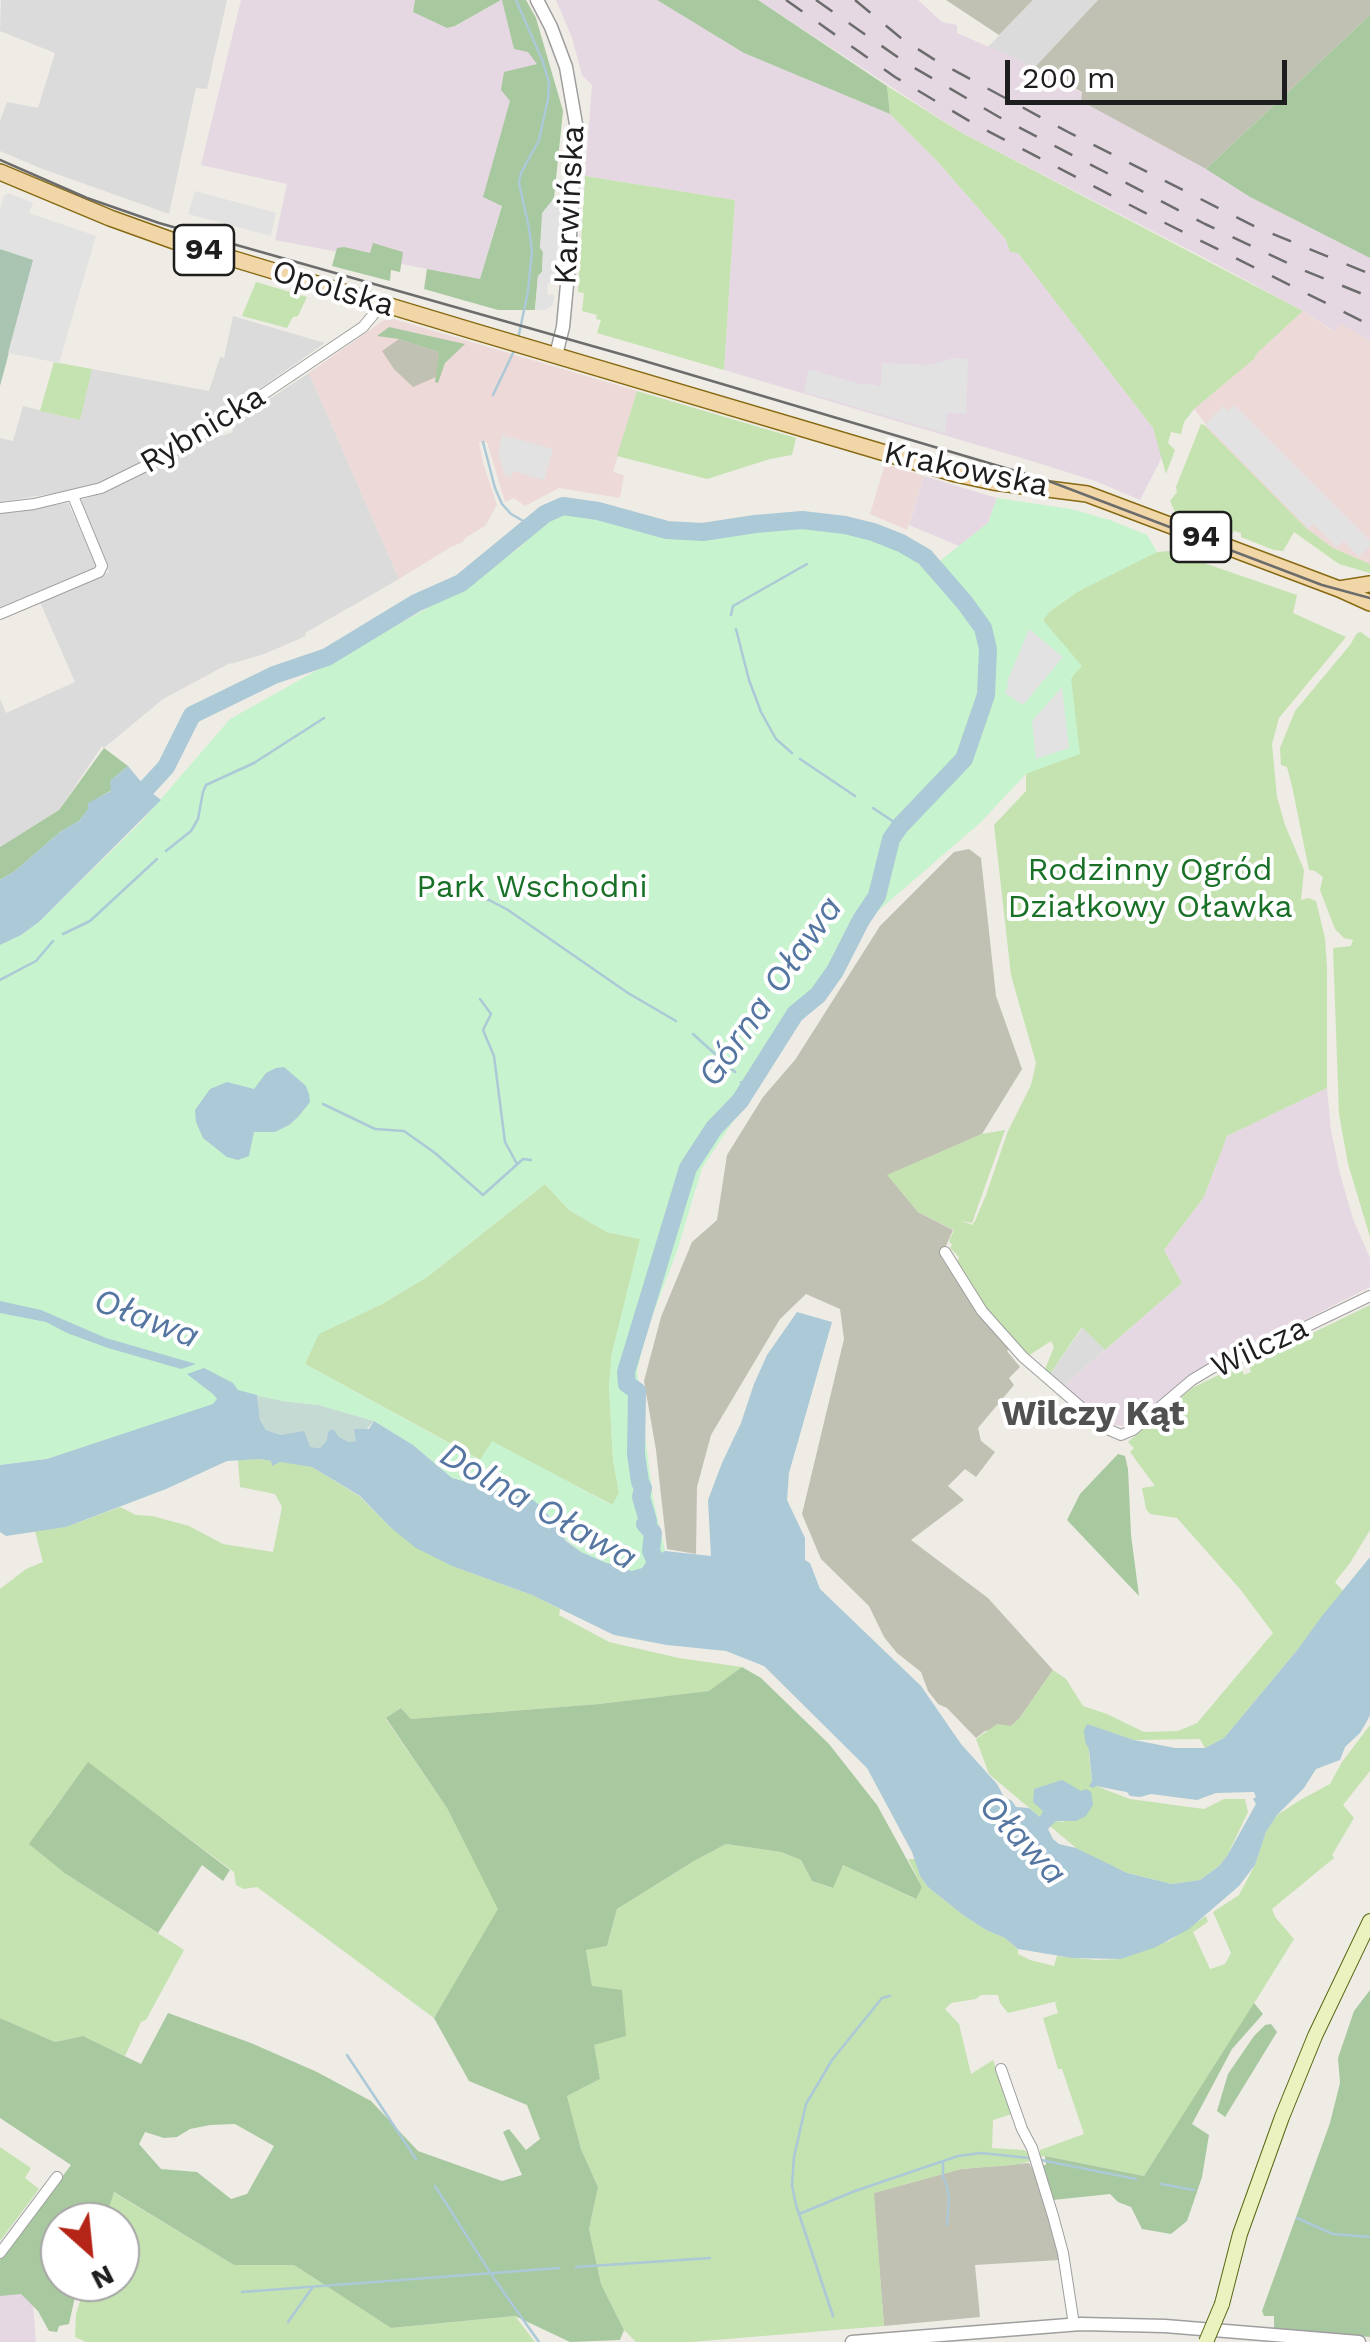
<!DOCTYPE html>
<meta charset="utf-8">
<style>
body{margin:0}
#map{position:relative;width:1370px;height:2342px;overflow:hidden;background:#eeece5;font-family:"Work Sans",sans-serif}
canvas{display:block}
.north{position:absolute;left:40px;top:2202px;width:100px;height:100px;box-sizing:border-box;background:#fff;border:2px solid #a5a5a5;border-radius:50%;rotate:153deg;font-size:28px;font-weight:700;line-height:40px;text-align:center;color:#1e1e1e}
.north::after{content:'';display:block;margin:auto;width:35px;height:45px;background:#b42518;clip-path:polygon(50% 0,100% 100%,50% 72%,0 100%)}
.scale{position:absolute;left:1005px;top:60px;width:282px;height:45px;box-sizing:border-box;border:5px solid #1e1e1e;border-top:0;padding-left:12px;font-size:30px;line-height:35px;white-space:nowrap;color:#1e1e1e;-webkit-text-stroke:8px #fff;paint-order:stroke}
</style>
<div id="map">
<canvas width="1370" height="2342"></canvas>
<div class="north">N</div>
<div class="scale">200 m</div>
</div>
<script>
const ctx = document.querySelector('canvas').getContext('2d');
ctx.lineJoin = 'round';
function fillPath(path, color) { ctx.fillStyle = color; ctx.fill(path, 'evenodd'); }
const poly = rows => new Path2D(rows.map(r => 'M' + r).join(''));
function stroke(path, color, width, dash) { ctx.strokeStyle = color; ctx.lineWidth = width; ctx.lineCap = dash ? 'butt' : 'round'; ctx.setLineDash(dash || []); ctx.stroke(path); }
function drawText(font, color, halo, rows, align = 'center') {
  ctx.font = font + ' "Work Sans",sans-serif'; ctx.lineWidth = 8; ctx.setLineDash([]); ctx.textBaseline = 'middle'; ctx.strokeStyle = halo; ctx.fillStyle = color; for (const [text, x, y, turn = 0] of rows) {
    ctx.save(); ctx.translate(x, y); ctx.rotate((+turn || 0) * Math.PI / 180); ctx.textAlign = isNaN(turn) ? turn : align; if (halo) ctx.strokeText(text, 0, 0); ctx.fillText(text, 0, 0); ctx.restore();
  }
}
const residential = poly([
 [1,0,227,0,207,89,196,88,169,214,40,168,0,151,0,121,7,102,38,108,55,53,0,31],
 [1033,0,1098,0,1035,67,988,47],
 [233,316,325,343,229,410,121,474,100,483,69,491,0,502,0,438,13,441,23,406,79,420,92,369,209,391,220,357,224,358],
 [309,373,399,579,305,633,306,636,264,654,231,664,230,663,163,699,104,748,102,746,59,810,0,847,0,699,6,713,75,682,40,602,109,572,81,506,81,500,125,483,178,456,220,430,222,436,233,432,232,426,236,421],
 [68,503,97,566,95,569,0,610,0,513],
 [1083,1327,1105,1350,1064,1386,1050,1374]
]);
const commercial = poly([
 [1303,311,1333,331,1341,323,1370,341,1370,564,1333,548,1306,528,1206,428,1205,423,1194,409,1254,359,1257,353],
 [390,318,637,391,613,472,624,475,620,498,559,488,525,506,514,498,505,502,487,442,479,442,483,463,497,505,485,526,465,538,463,542,451,547,399,579,309,373,384,320],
 [885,464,924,476,907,530,870,514]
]);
const industrial = poly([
 [241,0,415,0,413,12,456,26,501,0,513,0,541,63,530,111,480,279,275,240,287,184,201,165],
 [556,0,657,0,744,53,890,114,938,162,1006,240,1010,252,1018,253,1153,428,1162,457,1140,500,1098,482,1035,462,724,370,735,200,585,176,592,85,582,75,572,38],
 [758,0,918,0,942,22,957,25,957,33,1035,67,1082,93,1081,101,1206,169,1250,197,1370,258,1370,341,1341,324,1334,331,1303,311,1201,256,962,133],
 [924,476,997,498,988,523,959,546,909,525],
 [1327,1088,1331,1130,1340,1174,1353,1219,1370,1258,1370,1287,1267,1339,1197,1370,1132,1422,1123,1426,1114,1425,1103,1419,1064,1386,1182,1283,1164,1250,1204,1197,1227,1136],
 [0,2281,32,2291,36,2342,0,2342]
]);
const construction = poly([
 [946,0,1033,0,999,35],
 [1098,0,1370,0,1370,15,1206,169,1081,101,1082,92,1035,67],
 [399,339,439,352,436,377,413,387,394,369,382,351],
 [969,849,981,858,996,996,1022,1069,982,1134,888,1175,918,1212,953,1230,941,1257,976,1309,1010,1347,1007,1351,1020,1367,1009,1378,1014,1385,978,1428,981,1441,995,1452,976,1477,965,1469,948,1486,964,1500,911,1540,988,1598,1053,1670,1019,1719,1011,1726,985,1731,976,1738,947,1708,938,1704,928,1691,921,1672,897,1653,884,1637,869,1606,821,1559,802,1514,844,1339,840,1309,806,1294,780,1319,711,1435,697,1487,696,1554,667,1549,656,1450,644,1381,661,1317,692,1242,717,1220,727,1155,763,1097,795,1060,880,926,954,852],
 [1029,2163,1038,2178,1052,2224,1059,2260,975,2265,980,2317,884,2326,873,2193,961,2169]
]);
const grass = poly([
 [887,86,962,133,1303,311,1257,353,1254,359,1194,409,1184,422,1181,434,1171,432,1168,443,1175,450,1166,474,1153,428,1018,253,1010,252,1006,240,938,162,890,114],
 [585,176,735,200,724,370,597,333,601,320,596,319,597,315,582,311,584,293,578,292],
 [256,282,307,297,298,316,293,317,287,328,242,316],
 [54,362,92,369,80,420,40,411],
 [637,391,796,438,792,455,770,459,707,479,617,456],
 [1201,424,1204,425,1306,528,1333,548,1370,564,1370,573,1339,564,1294,532,1283,551,1274,550,1241,537,1241,533,1234,531,1232,534,1175,512,1170,501,1177,492,1176,487],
 [1169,551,1297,595,1293,613,1346,637,1279,718,1272,744,1277,797,1285,825,1304,870,1301,900,1308,898,1316,901,1325,938,1327,967,1327,1088,1227,1136,1204,1197,1164,1250,1182,1283,1105,1350,1082,1327,1050,1374,1045,1369,1054,1347,1051,1341,1028,1356,985,1311,957,1263,959,1257,950,1248,952,1245,949,1241,954,1230,918,1212,887,1175,982,1134,1005,1130,972,1223,962,1221,972,1225,975,1221,986,1195,1008,1131,1031,1085,1036,1063,1011,975,994,825,1026,791,1026,774,1073,675,1043,620,1049,612,1077,592,1136,561,1157,552],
 [1361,632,1370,639,1370,1237,1348,1164,1339,1114,1333,948,1351,946,1353,940,1344,938,1335,929,1320,890,1323,877,1315,871,1309,870,1292,786,1287,767,1281,765,1280,748,1295,711,1350,645,1357,633],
 [545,1184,569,1210,607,1232,641,1239,612,1353,609,1386,613,1459,619,1493,613,1505,492,1442,481,1460,305,1364,318,1334,382,1304,427,1277],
 [1370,1305,1370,1530,1350,1563,1335,1582,1343,1591,1298,1649,1224,1738,1205,1748,1200,1739,1134,1740,1088,1725,1089,1755,1092,1782,1096,1786,1130,1799,1204,1809,1224,1799,1245,1799,1248,1812,1227,1856,1219,1866,1200,1880,1172,1884,1127,1873,1090,1856,1076,1848,1050,1826,1056,1821,1066,1822,1043,1811,1040,1817,989,1774,976,1739,997,1724,1011,1726,1019,1719,1053,1670,1066,1679,1083,1706,1107,1714,1144,1732,1178,1731,1197,1723,1273,1633,1240,1589,1177,1518,1150,1514,1146,1509,1142,1488,1155,1486,1130,1452,1134,1448,1128,1442,1192,1388,1237,1366,1241,1366,1244,1375,1251,1372,1249,1364],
 [260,1459,271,1461,272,1465,279,1462,292,1463,312,1467,359,1496,390,1527,452,1566,532,1595,560,1609,559,1615,609,1642,679,1658,742,1667,710,1691,599,1704,411,1719,401,1708,386,1719,447,1808,499,1909,434,2018,257,1887,244,1889,236,1885,234,1872,88,1763,48,1817,66,1874,184,1950,146,2020,141,2022,125,2056,83,2036,55,2042,0,2018,0,1589,26,1569,43,1562,35,1531,66,1527,120,1507,136,1515,152,1516,189,1526,223,1544,273,1552,282,1507,275,1494,240,1487,238,1460],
 [1370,1725,1370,1771,1343,1805,1354,1818,1332,1855,1334,1858,1272,1909,1275,1917,1294,1939,1196,2097,1144,2176,1045,2156,1040,2157,1040,2150,1084,2134,1062,2069,1058,2069,1043,2018,1058,2013,1055,2003,1058,2001,1008,2013,1000,2003,998,1995,981,1995,976,1999,951,2003,945,2009,959,2024,971,2074,993,2060,1012,2114,993,2120,992,2148,1024,2150,1029,2153,1032,2161,1014,2165,961,2169,874,2193,884,2326,691,2342,636,2342,624,2330,601,2284,589,2229,598,2187,581,2149,567,2096,600,2079,593,2045,592,1986,586,1950,607,1946,617,1909,694,1861,726,1844,781,1852,801,1860,812,1881,832,1888,843,1865,915,1899,922,1887,908,1859,915,1859,920,1876,928,1887,963,1915,986,1930,1005,1938,1018,1949,1018,1954,1030,1960,1054,1966,1057,1956,1096,1960,1121,1959,1169,1941,1206,1916,1208,1922,1193,1932,1210,1969,1225,1964,1231,1953,1213,1912,1239,1895,1255,1865,1266,1832,1277,1815,1302,1799,1330,1784,1342,1762],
 [0,2147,31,2168,25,2178,39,2189,0,2241],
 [113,2192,234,2265,294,2265,391,2328,515,2316,535,2342,86,2342,75,2337,76,2314,86,2282,120,2282,120,2222,104,2222]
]);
const forest = poly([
 [415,0,501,0,455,26,447,28,413,12],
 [502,0,526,0,536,18,563,111,554,198,545,211,540,247,543,252,542,272,538,276,535,310,498,310,424,289,427,269,480,279,502,206,483,197,510,101,501,90,504,72,537,64,528,52,514,49],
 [657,0,758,0,887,86,890,114,744,53],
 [1370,15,1370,258,1250,197,1206,169],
 [373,243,403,252,400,272,391,270,390,281,332,266,337,248,344,247,370,253],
 [389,327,465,344,445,363,438,383,435,382,439,352,399,339,377,336],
 [104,748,128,766,110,781,112,790,96,799,79,821,60,832,15,871,0,880,0,847,59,810],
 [1118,1454,1125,1456,1128,1469,1131,1535,1139,1596,1067,1520,1080,1494],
 [742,1667,761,1678,829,1744,877,1805,922,1887,916,1899,843,1865,833,1888,812,1881,801,1860,781,1852,726,1844,694,1861,617,1909,607,1946,586,1950,592,1986,622,1990,626,2036,594,2045,600,2079,567,2096,581,2149,598,2187,589,2229,601,2284,624,2330,620,2340,570,2342,515,2316,391,2328,294,2265,234,2265,114,2192,104,2222,60,2222,60,2282,76,2282,76,2292,69,2324,59,2326,57,2332,49,2331,38,2311,21,2294,0,2296,0,2260,71,2165,0,2118,0,2018,55,2042,83,2036,141,2064,168,2013,251,2043,317,2072,371,2101,418,2151,502,2181,522,2175,503,2132,509,2129,526,2150,540,2139,527,2105,469,2081,434,2018,498,1909,447,1808,386,1718,401,1708,411,1719,599,1704,709,1691],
 [235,2124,274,2146,247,2194,231,2199,197,2172,161,2169,139,2144,145,2132,164,2138,177,2137,190,2129,210,2125],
 [88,1762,230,1870,223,1881,202,1865,158,1933,66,1874,29,1844],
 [1370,1990,1370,2337,1274,2330,1274,2316,1264,2316,1262,2311,1330,2123,1340,2083,1338,2058,1354,2011],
 [1254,2003,1263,2014,1232,2049,1192,2124,1209,2135,1202,2177,1187,2221,1171,2234,1142,2229,1131,2207,1118,2202,1110,2194,1053,2200,1043,2165,1046,2165,1045,2156,1144,2176],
 [1271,2024,1277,2032,1225,2117,1217,2111,1228,2074,1254,2036,1265,2025]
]);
const wetland = poly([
 [257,1395,283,1401,319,1405,374,1421,356,1441,349,1442,339,1437,327,1440,320,1448,310,1447,295,1434,281,1435,266,1430,260,1420]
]);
const cemetery = poly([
 [0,249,34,259,0,386]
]);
const park = poly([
 [997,498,1071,509,1110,520,1147,535,1157,552,1077,592,1049,612,1043,620,1082,666,1071,678,1080,754,1026,774,980,823,871,917,840,976,797,1025,702,1168,677,1251,647,1330,637,1371,653,1498,665,1551,638,1570,632,1571,604,1562,581,1552,566,1540,544,1509,511,1493,452,1478,413,1445,374,1421,319,1405,283,1401,243,1393,205,1408,47,1459,0,1465,0,945,21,935,39,922,141,822,230,719,449,596,518,549,550,517,573,511,675,539,715,536,746,531,813,528,885,541,928,570,988,523],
 [545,1184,569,1210,607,1232,640,1239,612,1353,609,1386,613,1459,619,1493,612,1505,492,1441,480,1460,305,1364,319,1334,382,1304,427,1277]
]);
const parking = poly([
 [195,191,276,213,271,236,188,214],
 [8,193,33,203,29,213,96,236,59,363,8,353,33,260,0,249,0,209,4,196],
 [554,198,561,198,555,283,548,283,547,294,554,295,553,305,546,310,535,310,538,276,542,272,543,252,540,248,542,213],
 [953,358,968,359,966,414,947,413,945,433,804,392,809,369,864,385,868,383,881,387,882,363,930,365],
 [1234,405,1370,541,1370,546,1359,557,1344,541,1336,547,1313,524,1308,528,1205,424,1223,406,1228,411],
 [502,435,553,449,544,480,512,471,512,477,505,476,498,454],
 [1029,629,1063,657,1023,705,1005,693,1008,686,1007,682],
 [1062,687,1069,748,1036,759,1032,721]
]);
const water = poly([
 [128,766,147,789,161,800,39,922,21,935,0,945,0,880,15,871,60,832,79,821,88,809,88,803,111,791,110,781],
 [284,1067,306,1086,309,1094,310,1102,298,1117,289,1125,275,1132,254,1132,249,1156,238,1160,227,1157,203,1138,196,1122,195,1110,210,1089,227,1082,254,1089,266,1073,276,1068],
 [0,1301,41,1310,106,1338,196,1364,181,1369,108,1348,67,1333,46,1322,0,1313],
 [797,1312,832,1322,789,1473,787,1500,805,1538,805,1560,810,1563,820,1589,921,1686,961,1744,997,1784,1004,1797,1012,1801,1016,1807,1029,1808,1040,1817,1043,1811,1033,1802,1034,1789,1062,1780,1081,1791,1086,1789,1091,1792,1093,1805,1086,1816,1076,1821,1056,1821,1048,1829,1053,1839,1059,1844,1076,1848,1127,1873,1172,1884,1200,1880,1219,1866,1227,1856,1256,1804,1253,1799,1256,1797,1254,1792,1216,1793,1197,1800,1151,1794,1140,1797,1130,1796,1127,1792,1116,1790,1096,1786,1093,1788,1089,1786,1092,1781,1089,1750,1085,1741,1084,1731,1087,1724,1134,1740,1175,1748,1205,1748,1224,1738,1298,1649,1322,1616,1370,1557,1370,1715,1366,1723,1360,1733,1345,1747,1340,1760,1316,1769,1304,1788,1277,1815,1266,1832,1255,1865,1239,1886,1189,1929,1156,1947,1121,1959,1072,1958,1018,1949,1005,1938,986,1930,963,1915,928,1887,920,1876,912,1852,867,1768,764,1666,726,1651,667,1645,614,1635,532,1595,452,1566,416,1548,390,1527,360,1496,312,1467,280,1462,272,1466,271,1461,260,1459,227,1461,166,1489,66,1527,6,1536,0,1532,0,1465,47,1459,213,1404,217,1399,213,1394,187,1374,204,1368,233,1383,238,1390,257,1395,260,1420,266,1430,281,1435,304,1431,310,1447,320,1448,327,1440,328,1432,333,1429,339,1437,349,1442,356,1441,354,1429,369,1429,374,1421,413,1445,452,1478,533,1500,544,1509,566,1541,581,1552,604,1562,632,1571,642,1568,647,1561,665,1551,711,1556,708,1500,722,1463,741,1423,754,1384,767,1355]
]);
const stream = poly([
 [516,0,543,62,549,83,548,99,539,140,521,173,519,183,529,228,532,251,528,291,518,339],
 [493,395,514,351],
 [483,442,495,488,502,504,511,514,532,526],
 [731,615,733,606,807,564],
 [736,629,749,680,761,712,776,739,792,753],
 [800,759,855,796],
 [873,808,900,826],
 [166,851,191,831,198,819,203,792,206,785,254,763,324,718],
 [473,894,491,901,508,910,628,993,676,1021],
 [63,934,90,921,157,859],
 [0,980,36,961,53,941],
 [480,999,491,1014,483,1030,494,1056,505,1142,517,1164],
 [693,1034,735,1072],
 [741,1082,747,1089],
 [323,1104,375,1129,404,1131,435,1153,483,1195,523,1159,531,1160],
 [347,2055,416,2159],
 [1041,2160,1136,2179],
 [943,2163,943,2177,947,2186,949,2199,947,2225],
 [1161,2184,1194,2190],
 [435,2186,493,2277,539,2342],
 [799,2214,855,2191,958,2156,981,2153,1029,2158],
 [1297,2218,1333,2234,1370,2237],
 [576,2267,710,2258],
 [242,2292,559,2268],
 [833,2316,796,2205,792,2185,794,2157,806,2104,832,2060,882,1998,890,1996],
 [288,2322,312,2288]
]);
const river = poly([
 [131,805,166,767,192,715,274,675,327,657,416,603,461,583,545,514,563,506,598,511,667,530,703,532,755,524,802,520,845,525,873,532,901,543,925,557,965,603,983,628,988,649,986,695,964,759,900,826,891,839,877,896,861,920,835,971,818,995,795,1014,740,1101,714,1128,688,1168,626,1372,627,1384,637,1391,636,1454,640,1482,643,1488,641,1497,648,1521,645,1524,653,1533,651,1551,663,1578]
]);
const minor = poly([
 [0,508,34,504,101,488,164,457,213,428,363,327,373,315,378,302],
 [0,614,99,572,102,566,73,496],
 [945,1252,982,1311,1023,1357,1105,1428,1121,1435,1133,1430,1192,1380,1212,1368,1245,1356,1370,1296],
 [1001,2069,1022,2129,1032,2148,1053,2216,1063,2253,1074,2325],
 [0,2253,57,2177]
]);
const tertiary = poly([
 [537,0,551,27,566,67,576,124,568,274,563,327,556,355],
 [852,2342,1081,2324,1165,2326,1359,2342]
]);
const secondary = poly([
 [1222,2304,1240,2234,1282,2117,1315,2036,1370,1921]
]);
const primary = poly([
 [0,172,110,218,174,241,473,331,956,474,993,482,1087,494,1339,589,1370,603],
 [1339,589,1370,584]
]);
const tram = poly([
 [0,160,87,198,159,223,631,357,1046,480,1322,585,1370,598]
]);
const rail = poly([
 [786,0,895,77,976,125,1153,217,1370,325],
 [816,0,906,63,999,117,1205,224,1298,268,1370,297],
 [855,0,902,39,935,60,1068,132,1256,227,1370,274]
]);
const secondaryBridge = poly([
 [1206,2342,1222,2304]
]);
const shields = [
 [204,250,60],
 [1201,537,60]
];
const shieldNames = [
 ["94",204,250],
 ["94",1201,537]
];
const streetNames = [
 ["Karwińska",570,205,-87],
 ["Opolska",333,289,17],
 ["Rybnicka",203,430,-31],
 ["Krakowska",966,470,12],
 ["Wilcza",1260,1348,-25]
];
const parkNames = [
 ["Rodzinny Ogród",1150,871],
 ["Działkowy Oławka",1150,908],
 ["Park Wschodni",532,888]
];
const waterNames = [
 ["Górna Oława",771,992,-55],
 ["Oława",146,1319,21],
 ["Dolna Oława",538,1507,30],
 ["Oława",1022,1840,47]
];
const neighbourhoodNames = [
 ["Wilczy Kąt",1093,1415]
];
fillPath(residential, '#dcdbdb');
fillPath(commercial, '#edd9d7');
fillPath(industrial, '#e6d8e2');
fillPath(construction, '#c0c1b2');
fillPath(grass, '#c5e2b1');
fillPath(forest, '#a8c89f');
fillPath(wetland, '#c4dad2');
fillPath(cemetery, '#a9c4b0');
fillPath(park, '#c8f3cf');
fillPath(parking, '#e2e2e2');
fillPath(water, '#abc9d6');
stroke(stream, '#abc9d6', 2.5);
stroke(river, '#abc9d6', 18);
stroke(minor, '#9f9f9f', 12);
stroke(tertiary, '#9f9f9f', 15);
stroke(secondary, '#586812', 16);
stroke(primary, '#876912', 18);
stroke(minor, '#fff', 10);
stroke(tertiary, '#fff', 12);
stroke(secondary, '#ebf2c0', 14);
stroke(primary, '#f1d7a8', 15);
stroke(tram, '#6c6c6c', 2.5);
stroke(rail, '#6c6c6c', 2.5, [20, 20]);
stroke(secondaryBridge, '#586812', 16, []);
stroke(secondaryBridge, '#ebf2c0', 14);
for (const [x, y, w] of shields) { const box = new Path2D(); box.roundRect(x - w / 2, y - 25, w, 50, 8); ctx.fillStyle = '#fff'; ctx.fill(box); stroke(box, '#1e1e1e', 2.5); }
drawText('bold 30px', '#1e1e1e', null, shieldNames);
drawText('32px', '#1e1e1e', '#fff', streetNames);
drawText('32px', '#197027', '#fff', parkNames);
drawText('italic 35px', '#5676a2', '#fff', waterNames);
drawText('bold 35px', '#515151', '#fff', neighbourhoodNames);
</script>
